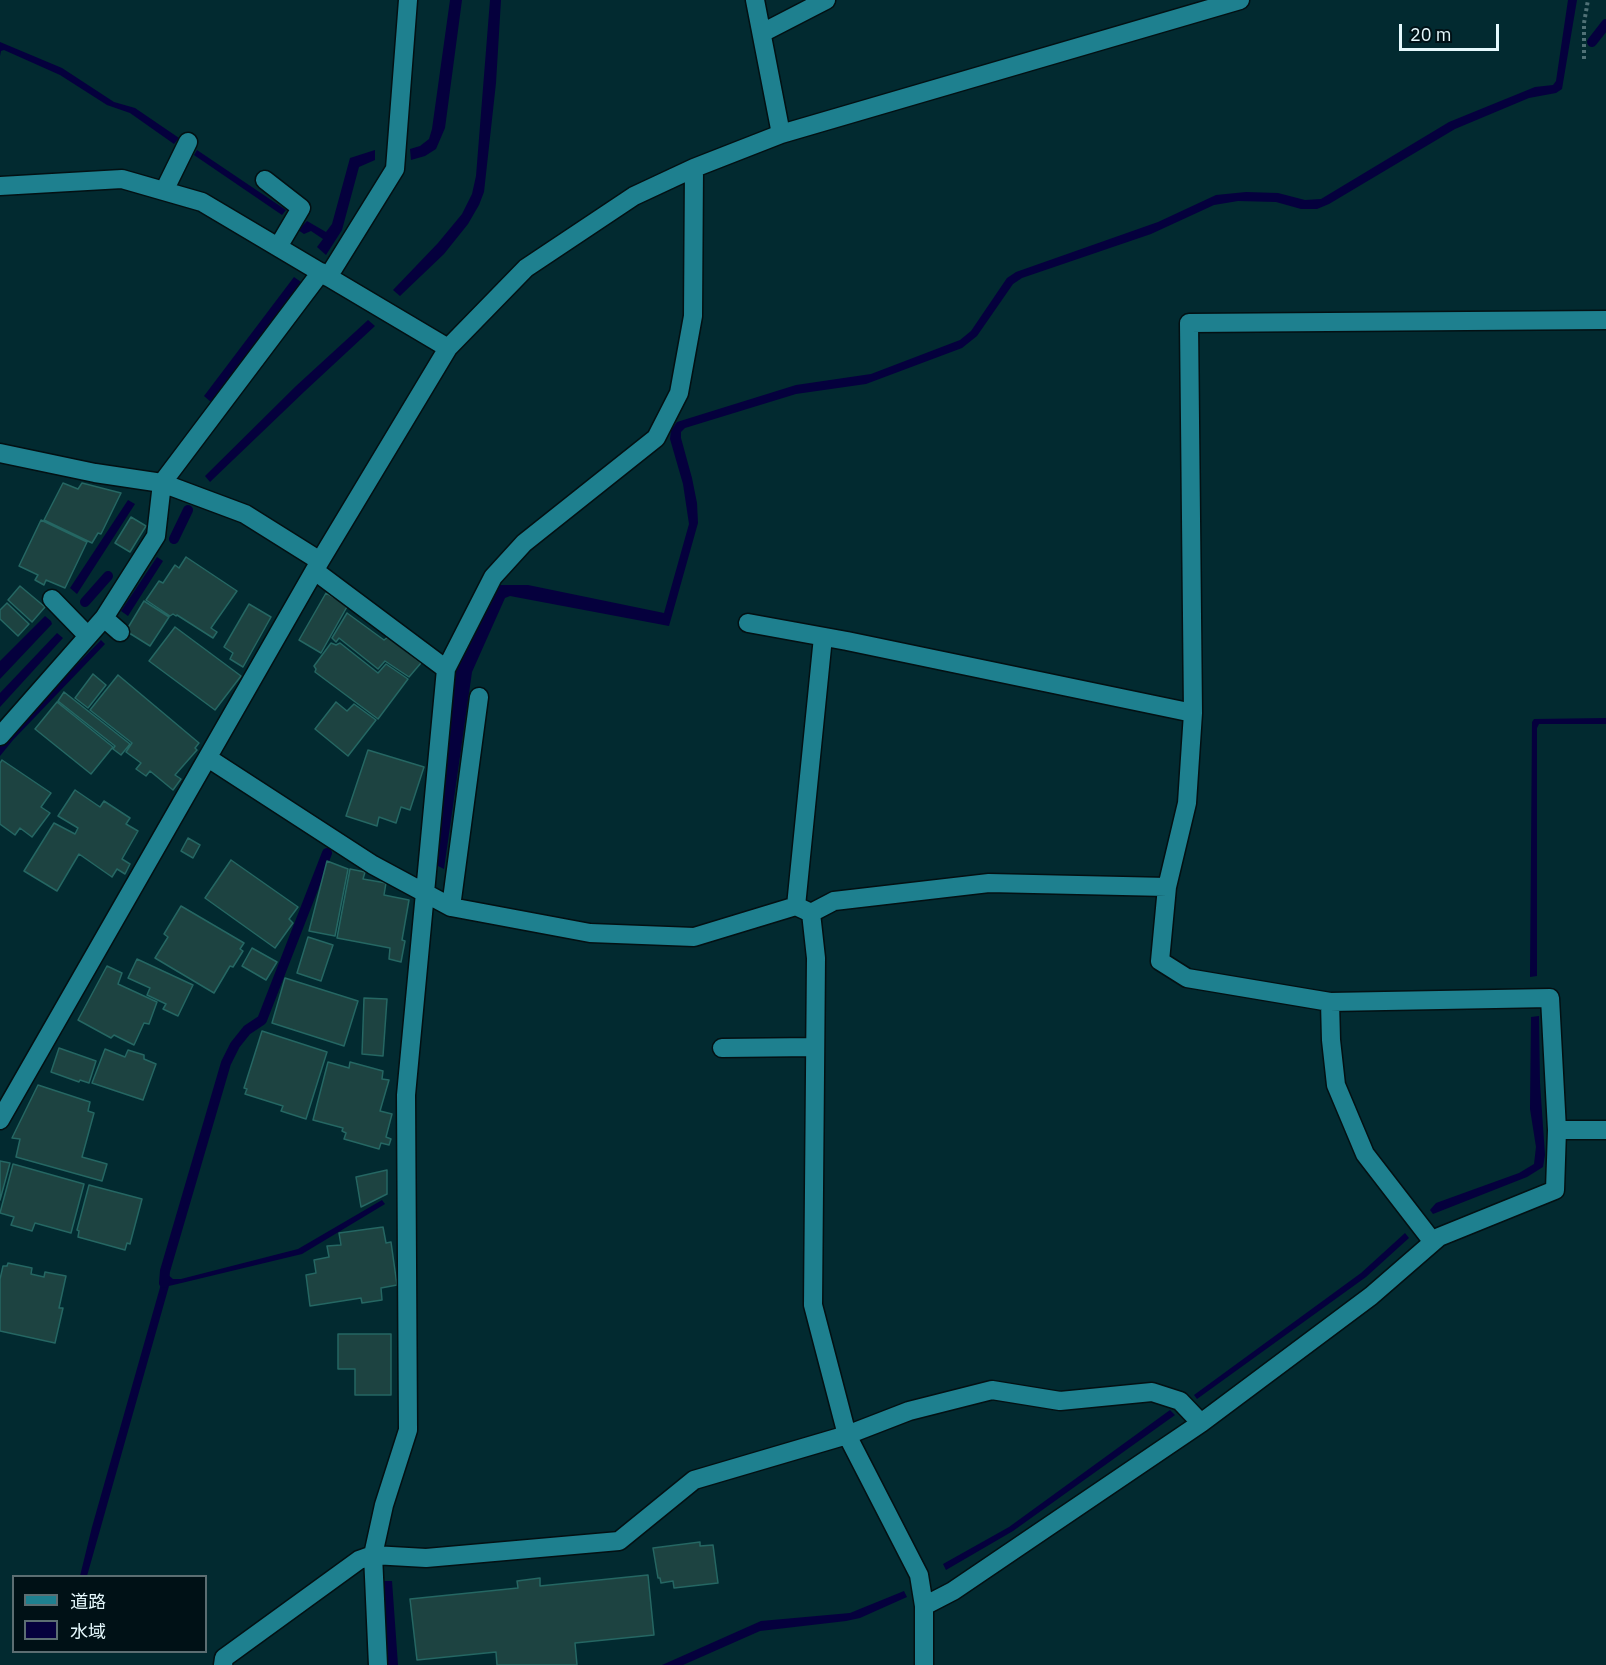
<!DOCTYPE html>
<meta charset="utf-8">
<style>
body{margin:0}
#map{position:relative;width:1606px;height:1665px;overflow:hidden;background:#022a30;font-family:"IBM Plex Sans","Noto Sans JP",sans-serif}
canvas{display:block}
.legend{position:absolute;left:12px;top:1575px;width:195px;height:78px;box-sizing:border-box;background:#001116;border:2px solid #5c6e72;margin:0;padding:8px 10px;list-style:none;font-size:18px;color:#e5f9fd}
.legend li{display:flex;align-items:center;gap:12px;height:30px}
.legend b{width:30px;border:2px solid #5c6e72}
.scale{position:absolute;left:1399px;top:24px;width:100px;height:27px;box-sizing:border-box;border:3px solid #e5f9fd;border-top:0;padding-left:8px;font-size:18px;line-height:21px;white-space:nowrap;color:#e5f9fd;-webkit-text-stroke:4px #001116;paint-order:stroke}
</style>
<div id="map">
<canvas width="1606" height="1665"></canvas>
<ul class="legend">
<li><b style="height:8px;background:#1e808f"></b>道路</li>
<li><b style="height:16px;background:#05003d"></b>水域</li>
</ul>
<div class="scale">20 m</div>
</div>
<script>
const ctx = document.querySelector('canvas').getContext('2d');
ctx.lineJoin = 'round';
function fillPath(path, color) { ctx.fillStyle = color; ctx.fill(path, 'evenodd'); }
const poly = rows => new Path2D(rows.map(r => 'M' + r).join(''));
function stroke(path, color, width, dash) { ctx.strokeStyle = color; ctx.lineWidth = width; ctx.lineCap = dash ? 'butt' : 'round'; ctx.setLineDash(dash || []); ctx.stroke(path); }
const water = poly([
 [450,0,462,0,445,128,436,149,425,156,411,160,410,149,420,146,429,139,432,129],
 [490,0,501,0,496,83,484,192,479,205,468,224,444,254,400,296,393,290,438,243,462,214,472,194,476,176],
 [1568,0,1577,0,1562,89,1556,93,1529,98,1455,129,1329,204,1317,209,1301,209,1276,202,1238,201,1214,205,1151,234,1022,278,1013,284,977,336,962,348,866,384,796,394,685,428,681,432,681,438,692,478,697,503,698,523,669,626,510,596,505,598,472,672,444,869,434,864,453,674,495,585,528,585,664,613,689,524,683,484,670,439,671,430,677,422,796,385,871,374,960,340,971,331,1007,278,1016,272,1158,222,1216,195,1246,192,1278,193,1305,200,1321,199,1449,122,1535,87,1553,85,1556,81],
 [0,42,62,68,114,102,135,108,179,138,174,144,130,113,107,105,60,75,4,50,1,51,0,56],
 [197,150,286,210,282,215,194,155],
 [375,150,375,160,359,167,342,230,326,255,317,247,323,239,311,231,304,234,298,230,307,221,326,232,332,224,350,158],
 [294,277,301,282,211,402,204,396],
 [368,320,375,326,305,391,210,482,205,476,296,386],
 [128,500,135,504,77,594,70,588],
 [157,557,163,561,128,616,121,611],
 [45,616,51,621,52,624,0,679,0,661],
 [57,633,63,638,0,707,0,693],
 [101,640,105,644,13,740,0,756,0,746,9,734],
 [1606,718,1606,724,1539,724,1537,728,1537,976,1530,977,1532,722,1534,719],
 [1539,1016,1540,1083,1545,1155,1543,1167,1527,1177,1433,1214,1430,1210,1436,1203,1519,1173,1534,1164,1536,1147,1530,1109,1531,1017],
 [382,1200,385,1204,302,1254,169,1286,87,1576,80,1576,92,1527,163,1277,167,1274,173,1279,181,1279,298,1249],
 [1405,1233,1409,1238,1366,1277,1197,1399,1194,1395,1361,1273],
 [1170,1410,1175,1415,1013,1531,946,1570,943,1564,1009,1527],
 [380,1581,392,1581,398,1665,384,1665],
 [904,1591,907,1597,860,1618,846,1621,760,1631,683,1665,662,1665,761,1621,850,1613]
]);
const stream = poly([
 [1592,42,1606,24],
 [174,539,188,510],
 [85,602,108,576],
 [164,1283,165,1271,226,1063,235,1045,247,1030,262,1020,327,853]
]);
const building = poly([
 [63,483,78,489,82,483,121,493,101,534,98,533,92,543,44,520,63,483],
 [131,517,146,526,130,552,115,543,131,517],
 [41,520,87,542,65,588,46,580,44,585,35,580,38,575,19,566,41,520],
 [186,557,237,591,211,628,217,632,213,638,177,615,176,616,173,614,170,616,146,600,159,581,163,583,175,565,179,568,186,557],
 [20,586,45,607,32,622,8,600,20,586],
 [326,593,348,605,321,653,299,640,326,593],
 [144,601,169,617,150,646,126,631,144,601],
 [7,603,29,624,18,636,0,619,0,610,7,603],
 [249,604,271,617,243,667,230,659,233,653,224,647,249,604],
 [347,613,384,640,388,637,421,663,409,677,385,661,378,669,339,638,336,642,332,638,347,613],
 [175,627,241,676,215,710,149,661,175,627],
 [331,643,336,645,340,643,378,673,386,664,408,679,378,719,315,672,316,669,314,666,331,643],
 [93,674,106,685,88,708,75,698,93,674],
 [118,675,199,743,195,748,197,750,175,775,181,779,173,790,150,771,146,776,136,769,141,763,126,752,132,743,90,710,118,675],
 [64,692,130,744,121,755,113,749,115,746,58,701,64,692],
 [57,702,113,747,91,774,35,729,57,702],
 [336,702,347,711,354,704,376,720,348,756,315,729,336,702],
 [368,750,424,767,410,810,401,807,396,823,379,817,377,826,346,816,368,750],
 [2,760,51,793,41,807,50,813,32,837,20,828,15,835,0,824,0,763,2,760],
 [75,790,100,807,104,801,130,818,126,824,138,831,122,859,130,864,125,874,117,869,112,877,79,854,57,891,24,871,54,823,75,834,78,828,58,816,75,790],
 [188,838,200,845,193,858,181,851,188,838],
 [231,860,298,907,289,919,293,923,275,948,205,898,231,860],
 [327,861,348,869,335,936,309,931,327,861],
 [350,869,365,872,363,879,386,883,384,895,409,900,402,940,405,941,401,962,389,959,390,948,337,938,350,869],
 [181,906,244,943,240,949,243,951,233,967,230,966,214,993,155,958,168,937,164,934,181,906],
 [308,937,333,945,321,981,297,973,308,937],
 [252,948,277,962,266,980,242,966,252,948],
 [137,959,193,985,178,1016,163,1009,166,1004,147,995,150,988,128,978,137,959],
 [107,966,122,973,118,984,157,1002,149,1024,144,1023,134,1045,114,1035,111,1038,78,1020,107,966],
 [285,978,358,1001,344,1046,272,1023,285,978],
 [364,998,387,999,383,1056,362,1054,364,998],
 [262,1031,327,1052,306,1119,281,1111,283,1106,245,1094,247,1089,244,1088,262,1031],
 [59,1048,96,1061,89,1083,80,1080,79,1082,51,1072,59,1048],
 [105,1049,125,1057,128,1050,144,1055,144,1059,156,1064,143,1100,92,1083,105,1049],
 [328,1062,349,1068,350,1062,383,1071,382,1079,389,1080,380,1111,392,1114,386,1137,391,1139,389,1145,381,1143,379,1149,344,1139,346,1133,342,1131,343,1128,313,1120,328,1062],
 [38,1085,90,1102,88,1111,94,1113,82,1157,107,1164,102,1181,16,1157,20,1139,12,1138,38,1085],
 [0,1161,10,1163,0,1200,0,1161],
 [13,1164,84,1184,71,1233,35,1223,32,1231,11,1225,14,1217,0,1213,13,1164],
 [387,1170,387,1194,361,1207,356,1177,387,1170],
 [89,1185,142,1199,130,1244,127,1243,125,1250,78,1237,79,1231,77,1230,89,1185],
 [383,1227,386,1243,391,1242,397,1285,381,1288,382,1300,362,1303,361,1298,310,1306,306,1275,316,1273,314,1260,329,1257,327,1246,341,1245,339,1233,383,1227],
 [8,1263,32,1268,31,1274,44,1277,45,1272,66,1276,59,1308,63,1308,55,1343,0,1331,0,1279,3,1266,7,1266,8,1263],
 [338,1334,391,1334,391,1395,355,1395,355,1369,338,1369,338,1334],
 [700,1542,700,1546,713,1545,718,1583,674,1588,673,1581,661,1583,660,1578,658,1578,653,1548,700,1542],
 [648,1575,654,1635,575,1643,577,1665,497,1665,496,1652,417,1660,410,1599,518,1588,517,1581,540,1578,540,1586,648,1575]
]);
const path = poly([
 [1584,59,1584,23,1588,0]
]);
const minor = poly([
 [755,0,781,134],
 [762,33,826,0],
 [265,180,301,208,278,247],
 [0,186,122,179,202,202,448,348],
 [164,191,188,142],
 [328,277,395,169,408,0],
 [0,453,95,473,162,483,245,514,320,561],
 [315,571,446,669],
 [52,599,88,636],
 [104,618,120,632],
 [748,623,847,641,1193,713],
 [0,736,104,618,156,536,162,483,321,272],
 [208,758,373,865,451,907,590,933,694,937,796,906,811,913,816,958,813,1305,847,1435,919,1575,924,1606],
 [796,906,823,637],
 [451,907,479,697],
 [811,913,834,901,989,883,1167,887],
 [1330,1002,1331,1040,1336,1085,1365,1154,1433,1242],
 [722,1048,815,1047],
 [0,1120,320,561,448,348,526,268,634,196,694,168,781,134,1240,0],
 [1557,1130,1606,1130],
 [223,1665,224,1658,359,1560,373,1555,426,1558,619,1541,694,1480,847,1435,909,1411,992,1390,1060,1401,1152,1392,1180,1401,1201,1423],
 [378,1665,373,1555,384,1505,408,1430,406,1095,446,669,493,577,524,543,656,438,679,393,693,316,694,168],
 [924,1665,924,1606,953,1591,1201,1423,1371,1296,1439,1237,1555,1190,1557,1130,1550,998,1330,1002,1187,978,1160,961,1167,887,1187,803,1193,713,1189,323,1606,320]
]);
fillPath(water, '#05003d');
stroke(stream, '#05003d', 10);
fillPath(building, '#1d4341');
stroke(building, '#256763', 1.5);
stroke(minor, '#031013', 21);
stroke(path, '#507176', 4, [3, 3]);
stroke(minor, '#1e808f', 18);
</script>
